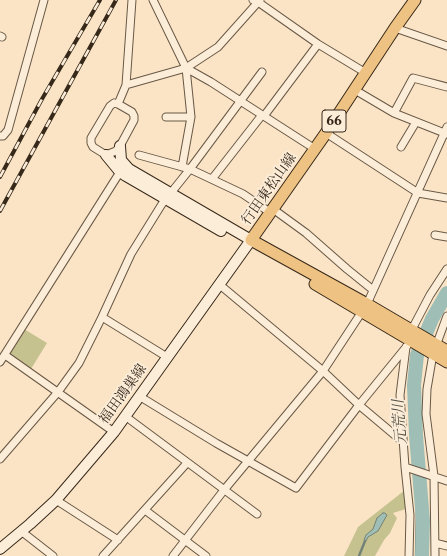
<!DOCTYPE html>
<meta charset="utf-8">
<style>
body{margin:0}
canvas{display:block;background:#fbe4c5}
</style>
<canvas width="447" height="556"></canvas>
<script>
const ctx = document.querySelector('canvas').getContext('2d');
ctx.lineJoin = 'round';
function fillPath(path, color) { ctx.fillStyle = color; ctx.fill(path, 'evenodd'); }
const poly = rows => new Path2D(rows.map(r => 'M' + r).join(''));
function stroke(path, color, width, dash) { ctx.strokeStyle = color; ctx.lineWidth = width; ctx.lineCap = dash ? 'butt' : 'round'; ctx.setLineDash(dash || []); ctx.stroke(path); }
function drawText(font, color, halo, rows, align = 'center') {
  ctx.font = font + ' "Libre Caslon Text","Noto Serif JP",serif'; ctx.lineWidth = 3.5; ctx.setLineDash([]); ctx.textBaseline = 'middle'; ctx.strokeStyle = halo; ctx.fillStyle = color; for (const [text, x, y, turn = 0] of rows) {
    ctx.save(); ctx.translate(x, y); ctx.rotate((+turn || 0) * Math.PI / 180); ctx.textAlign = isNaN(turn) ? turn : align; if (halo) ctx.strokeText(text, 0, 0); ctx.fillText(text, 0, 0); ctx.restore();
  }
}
const green = poly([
 [24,329,47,343,31,369,10,355,10,352],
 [405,490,409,508,393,513,397,518,390,533,384,540,375,556,344,556,358,527]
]);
const water = poly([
 [383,513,385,513,387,515,378,531,368,537,366,541,364,540,366,535,373,529,377,518,383,513]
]);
const stream = poly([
 [359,556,365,541],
 [416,556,417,510]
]);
const river = poly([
 [422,556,423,521,416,435,414,385,417,355,432,319,447,293]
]);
const street = poly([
 [153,0,186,68,191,117,182,167],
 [253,0,258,2,318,44,366,73],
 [395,28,447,46],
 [0,36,2,37],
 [186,68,211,82,315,149],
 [126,85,186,68,218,47,260,0],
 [355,90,394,113,447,134],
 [114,103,118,104,132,112,134,116,134,120,120,146,116,151,106,155,93,147,91,143,91,138,110,106,114,103],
 [118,104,126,85,132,0],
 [394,113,413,78,447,87],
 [264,116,318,44],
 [166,117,191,117],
 [326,133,418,193,447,198],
 [0,136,3,136,8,130,44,0],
 [401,147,416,122],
 [139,155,190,169,243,194,271,213],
 [212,179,262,115],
 [273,209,306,233,347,269,373,290],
 [435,235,447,237],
 [220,285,323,371,359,405,403,442],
 [102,317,167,357],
 [410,333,430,295,447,269],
 [406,347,400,395,405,467,410,515,409,556],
 [5,355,114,432],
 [0,362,120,172],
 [139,396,216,443,296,488,359,405,407,346],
 [125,416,257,514],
 [0,459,58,392,79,363,102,317,131,254,162,204,190,169,262,72],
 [405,467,447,481],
 [56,500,118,540],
 [145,510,206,556],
 [21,531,53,556],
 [435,543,447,546],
 [103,556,187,463],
 [173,556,224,490,323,371,367,304,447,127],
 [435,556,434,476,426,414,427,389,433,354,447,316]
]);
const secondary = poly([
 [106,155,120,172,126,176,221,231],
 [0,549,30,524,56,500,114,432,251,240,129,169,121,160,120,146]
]);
const primary = poly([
 [415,0,395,28,326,133,251,240,367,304,447,351],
 [315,284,447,362]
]);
const rail = poly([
 [0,177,42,99,100,0],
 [0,211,116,0]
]);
const shields = [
 [334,121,24]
];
const shieldNames = [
 ["66",334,121]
];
const streetNames = [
 ["行田東松山線",269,189,-55],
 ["福田鴻巣線",123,394,-54]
];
const waterNames = [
 ["元荒川",400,422,-94]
];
fillPath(green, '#c6c290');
fillPath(water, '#9fbeb5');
stroke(water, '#758277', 1);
stroke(stream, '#758277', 2.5);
stroke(river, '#9fbeb5', 14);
stroke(street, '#685845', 9);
stroke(secondary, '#37291a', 12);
stroke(primary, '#37291a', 13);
stroke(street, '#fcedd9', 7);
stroke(secondary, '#fcedd9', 10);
stroke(primary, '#eec282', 11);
stroke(rail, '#37291a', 4);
stroke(rail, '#fcedd9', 2.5, [8]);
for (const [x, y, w] of shields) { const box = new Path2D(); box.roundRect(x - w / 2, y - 11, w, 22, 3); ctx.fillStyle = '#fcedd9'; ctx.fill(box); stroke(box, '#37291a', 1); }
drawText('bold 13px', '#37291a', null, shieldNames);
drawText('14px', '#37291a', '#fcedd9', streetNames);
drawText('italic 15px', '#514e41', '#fcedd9', waterNames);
</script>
